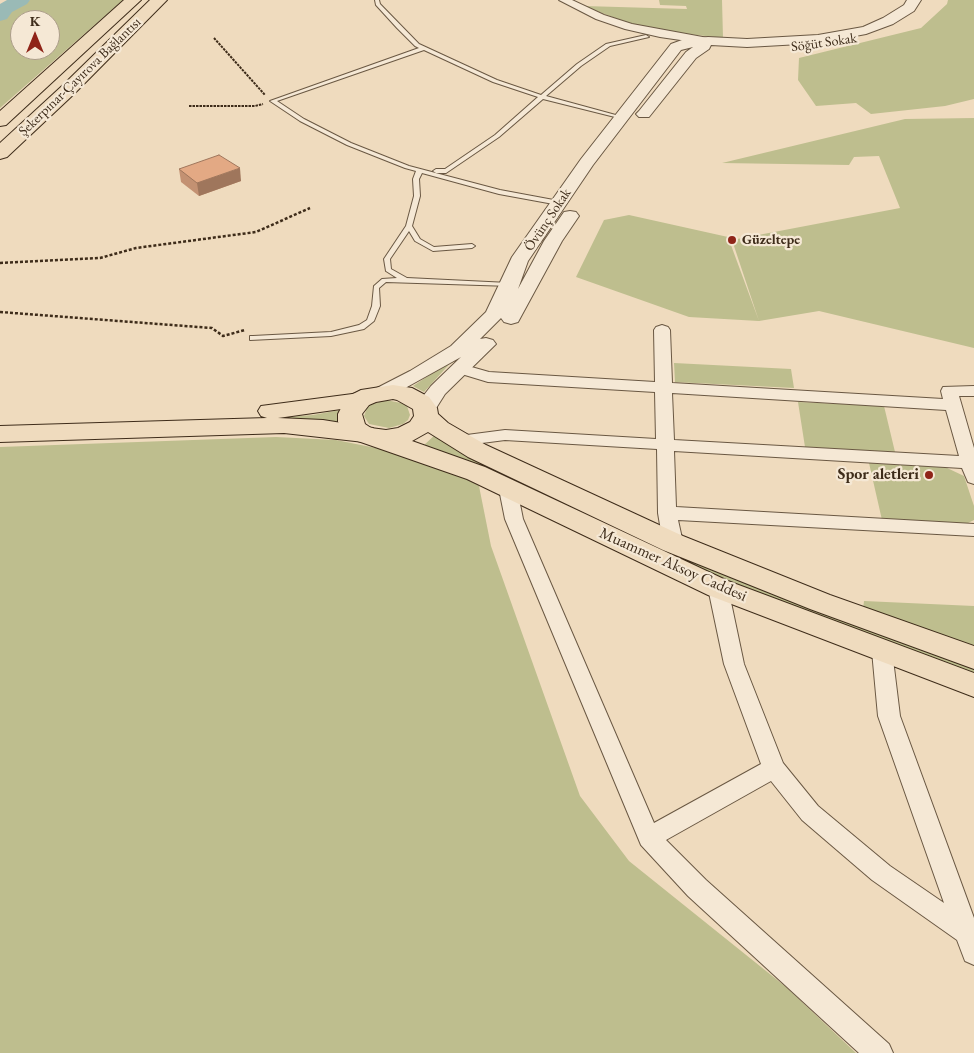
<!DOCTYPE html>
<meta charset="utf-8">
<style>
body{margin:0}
#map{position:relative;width:974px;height:1053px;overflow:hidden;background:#efdbbe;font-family:"EB Garamond",serif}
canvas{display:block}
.north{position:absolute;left:10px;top:10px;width:50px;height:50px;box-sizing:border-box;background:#f5e8d5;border:1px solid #ac9d8a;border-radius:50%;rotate:0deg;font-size:14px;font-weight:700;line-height:20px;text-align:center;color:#3e2c1a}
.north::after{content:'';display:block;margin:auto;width:18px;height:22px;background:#8f2418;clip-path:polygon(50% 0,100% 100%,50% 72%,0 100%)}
</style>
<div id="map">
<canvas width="974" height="1053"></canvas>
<div class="north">K</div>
</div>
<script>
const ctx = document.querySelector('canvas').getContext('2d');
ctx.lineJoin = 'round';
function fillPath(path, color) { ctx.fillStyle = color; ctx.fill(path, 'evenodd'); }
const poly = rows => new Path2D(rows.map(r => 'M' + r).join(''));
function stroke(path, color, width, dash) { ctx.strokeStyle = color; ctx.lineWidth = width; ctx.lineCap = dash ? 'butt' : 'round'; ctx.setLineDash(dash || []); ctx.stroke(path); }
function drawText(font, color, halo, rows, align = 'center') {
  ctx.font = font + ' "EB Garamond",serif'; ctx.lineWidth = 4.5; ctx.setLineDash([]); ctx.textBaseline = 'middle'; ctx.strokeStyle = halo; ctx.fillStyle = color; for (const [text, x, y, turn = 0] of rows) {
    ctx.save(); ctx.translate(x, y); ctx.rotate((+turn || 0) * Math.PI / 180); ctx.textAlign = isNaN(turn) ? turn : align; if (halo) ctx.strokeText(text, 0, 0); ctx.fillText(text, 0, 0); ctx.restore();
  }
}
const green = poly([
 [30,0,123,0,0,108,0,20,8,9],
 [20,20,50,20,50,50,20,50],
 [659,0,722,0,723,38,670,32,628,23,584,6,687,9,686,6,660,5],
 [948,0,974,0,974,99,945,106,871,114,856,103,816,106,798,80,799,58,921,28,947,4],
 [974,118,974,348,819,311,759,321,732,240,900,208,879,156,854,157,849,165,722,163,905,119],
 [629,215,728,237,759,321,689,317,576,277,604,220],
 [455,358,424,392,413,386],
 [674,363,791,369,794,388,675,382],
 [386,400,401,403,407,406,410,415,408,420,403,424,389,428,369,424,364,416,367,408,372,404],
 [798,402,884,406,895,452,805,447],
 [340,410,338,423,262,419,313,415],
 [437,433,974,667,974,675,748,591,423,446],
 [276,437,336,440,396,452,451,471,479,486,491,546,580,796,629,861,786,987,856,1053,0,1053,0,447],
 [869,463,945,467,964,476,974,506,974,520,966,524,882,520],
 [864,601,974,606,974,651,863,609]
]);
const river = poly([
 [7,0,30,0,27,4,12,12,7,19,0,21,0,4,7,0]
]);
const pathFar1 = poly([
 [214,38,265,95],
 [189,106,255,106,263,104]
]);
const path = poly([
 [0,263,100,258,136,248,256,232,310,208],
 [0,312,212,328,223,336,245,330]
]);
const service = poly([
 [375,0,379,0,380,4,419,44,497,80,541,95,577,64,606,44,646,35,649,37,610,46,581,66,546,96,623,117,623,119,543,99,499,137,446,173,436,173,433,171,436,169,445,169,495,135,538,97,493,82,424,50,277,101,304,119,351,143,409,166,500,190,559,201,562,203,559,205,499,194,422,173,419,179,420,196,412,226,420,239,434,247,472,244,475,246,472,248,433,251,415,241,409,231,390,259,391,269,407,278,509,283,512,285,511,286,386,282,379,288,380,306,374,321,364,329,331,336,250,340,250,336,253,336,331,332,359,325,367,320,372,306,374,286,382,279,397,278,386,271,384,259,406,226,414,196,413,179,416,171,405,168,347,145,300,121,270,101,419,48,415,46,397,28,376,5,375,0]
]);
const minor = poly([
 [559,0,572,0,604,15,632,24,708,38,714,41,708,44,660,37,625,29,596,19,559,0],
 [662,325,668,327,670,330,672,383,943,399,941,391,943,387,974,386,974,396,959,396,974,448,974,484,968,482,962,468,674,451,676,507,974,524,974,536,678,520,683,543,680,548,673,549,666,548,663,543,658,513,657,449,505,440,459,446,453,445,450,441,453,437,459,436,505,430,656,439,655,392,488,382,455,372,453,369,455,366,461,364,489,372,655,382,654,330,656,327,662,325],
 [672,393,946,410,959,456,674,440,672,393],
 [508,483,514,485,517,489,523,519,654,823,761,764,724,664,708,588,711,583,718,581,725,583,728,588,744,664,783,763,818,806,890,866,944,903,878,716,872,651,875,646,882,643,889,646,892,651,900,716,974,918,974,965,965,961,957,940,872,880,802,820,771,781,666,840,706,880,889,1044,893,1053,859,1053,688,896,641,845,505,519,499,489,502,485,508,483]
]);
const tertiary = poly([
 [907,0,921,0,914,11,893,24,866,34,818,43,747,47,711,45,709,49,696,58,649,117,639,117,636,114,639,111,686,52,693,47,681,50,593,165,528,261,518,289,544,241,564,212,570,211,576,212,579,216,562,241,518,322,511,324,504,322,501,318,480,339,486,338,493,340,496,344,445,394,433,413,425,414,417,413,414,408,431,386,461,357,389,397,382,399,375,397,371,393,375,389,410,371,451,346,486,312,512,257,581,159,671,44,682,40,708,37,747,39,818,35,863,27,883,18,904,5,907,0]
]);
const primary = poly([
 [393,385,412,388,429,397,437,408,438,414,448,423,486,445,683,536,830,595,974,646,974,669,810,609,663,550,468,457,428,432,412,441,485,467,728,581,974,673,974,697,708,595,467,479,355,440,347,434,338,422,338,414,344,402,351,395,361,390,393,385],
 [393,399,397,400,413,409,414,416,410,422,398,428,386,430,371,428,365,424,362,414,369,405,376,402,393,399]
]);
const motorway = poly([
 [124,0,141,0,6,125,0,126,0,111,124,0],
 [150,0,167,0,74,94,7,157,0,159,0,143,62,86,150,0],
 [360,393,369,395,372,400,369,405,278,418,323,420,373,428,377,434,373,440,364,442,284,433,0,442,0,426,267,418,261,416,258,411,261,406,360,393]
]);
const wall = poly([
 [179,169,241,181,199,196,181,182]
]);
const shadedWall = poly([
 [240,168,241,181,199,196,197,183]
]);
const building = poly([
 [219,155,240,168,197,183,179,169,219,155]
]);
const markers = [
 [732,240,5,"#8f2418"],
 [929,475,5,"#8f2418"]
];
const farStreetnames = [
 ["Söğüt Sokak",824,43,-8],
 ["Şekerpınar-Çayırova Bağlantısı",80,77,-44],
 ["Övünç Sokak",548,220,-56]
];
const farPoinames = [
 ["Güzeltepe",742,240]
];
const poiNames = [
 ["Spor aletleri",919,475]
];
const streetNames = [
 ["Muammer Aksoy Caddesi",673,565,24]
];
fillPath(green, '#bebe8e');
fillPath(river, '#9abab6');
stroke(service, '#6a5843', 2);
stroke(minor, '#6a5843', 2);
stroke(tertiary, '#6a5843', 2);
stroke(primary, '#3e2c1a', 2);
stroke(motorway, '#3e2c1a', 2);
stroke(pathFar1, '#3e2c1a', 2, [2.5, 1]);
stroke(path, '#3e2c1a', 2.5, [3, 2]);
fillPath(service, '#f5e8d5');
fillPath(minor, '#f5e8d5');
fillPath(tertiary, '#f5e8d5');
fillPath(primary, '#efdbbe');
fillPath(motorway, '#efdbbe');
fillPath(wall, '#c39172');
fillPath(shadedWall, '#9f765c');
fillPath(building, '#e3a984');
stroke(building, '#9f765c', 1);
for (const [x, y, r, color] of markers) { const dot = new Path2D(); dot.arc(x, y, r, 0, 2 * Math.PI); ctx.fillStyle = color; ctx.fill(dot); stroke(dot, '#f5e8d5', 2); }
drawText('14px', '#3e2c1a', '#f5e8d5', farStreetnames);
drawText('bold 14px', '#3e2c1a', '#f5e8d5', farPoinames, 'left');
drawText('bold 16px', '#3e2c1a', '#f5e8d5', poiNames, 'right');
drawText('16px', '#3e2c1a', '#f5e8d5', streetNames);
</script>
